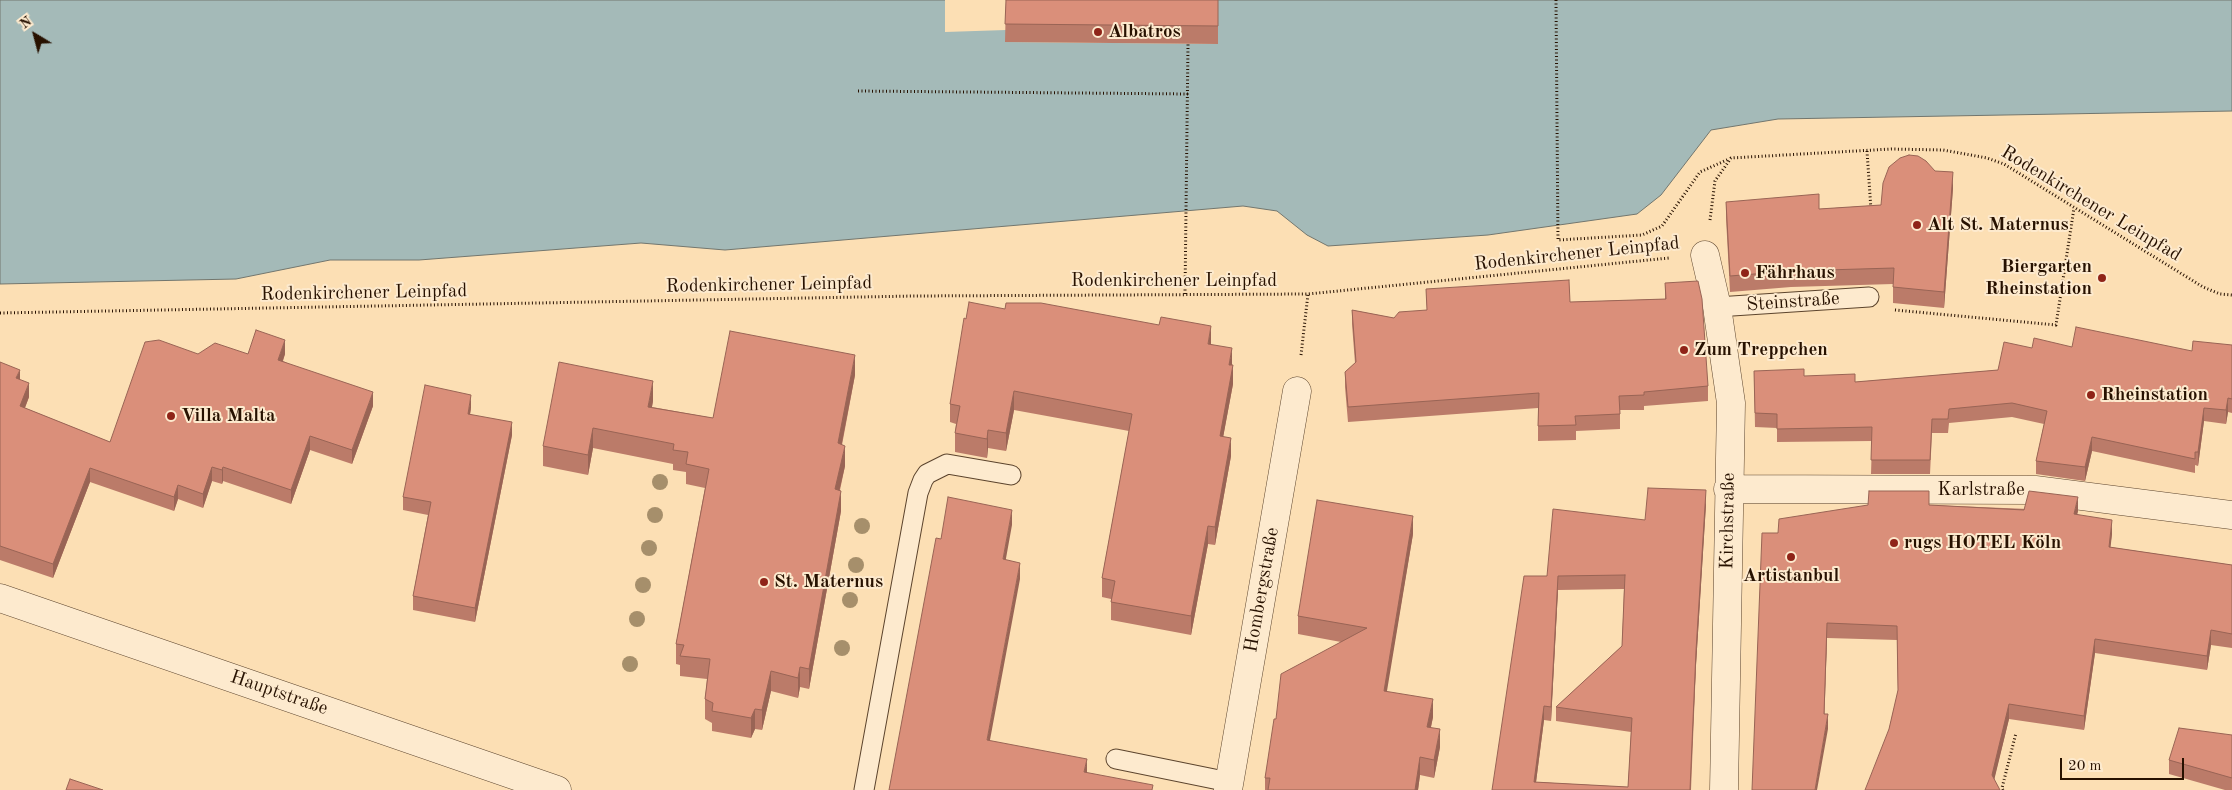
<!DOCTYPE html>
<meta charset="utf-8">
<style>
body{margin:0}
#map{position:relative;width:2232px;height:790px;overflow:hidden;background:#fcdfb4;font-family:"Old Standard TT",serif}
canvas{display:block}
.north{position:absolute;left:10px;top:10px;width:50px;height:50px;-webkit-text-stroke:4px #fdeace;paint-order:stroke;rotate:323deg;font-size:14px;font-weight:700;line-height:20px;text-align:center;color:#271100}
.north::after{content:'';display:block;margin:auto;width:18px;height:22px;background:#271100;clip-path:polygon(50% 0,100% 100%,50% 72%,0 100%)}
.scale{position:absolute;left:2060px;top:758px;width:124px;height:22px;box-sizing:border-box;border:2px solid #271100;border-top:0;padding-left:6px;font-size:15px;line-height:18px;white-space:nowrap;color:#271100;-webkit-text-stroke:4px #fdeace;paint-order:stroke}
</style>
<div id="map">
<canvas width="2232" height="790"></canvas>
<div class="north">N</div>
<div class="scale">20 m</div>
</div>
<script>
const ctx = document.querySelector('canvas').getContext('2d');
ctx.lineJoin = 'round';
function fillPath(path, color) { ctx.fillStyle = color; ctx.fill(path, 'evenodd'); }
const poly = rows => new Path2D(rows.map(r => 'M' + r).join(''));
function stroke(path, color, width, dash) { ctx.strokeStyle = color; ctx.lineWidth = width; ctx.lineCap = dash ? 'butt' : 'round'; ctx.setLineDash(dash || []); ctx.stroke(path); }
function drawText(font, color, halo, rows, align = 'center') {
  ctx.font = font + ' "Old Standard TT",serif'; ctx.lineWidth = 4; ctx.setLineDash([]); ctx.textBaseline = 'middle'; ctx.strokeStyle = halo; ctx.fillStyle = color; for (const [text, x, y, turn = 0] of rows) {
    ctx.save(); ctx.translate(x, y); ctx.rotate((+turn || 0) * Math.PI / 180); ctx.textAlign = isNaN(turn) ? turn : align; if (halo) ctx.strokeText(text, 0, 0); ctx.fillText(text, 0, 0); ctx.restore();
  }
}
const water = poly([
 [0,0,2232,0,2232,111,1778,119,1711,130,1661,195,1637,214,1488,235,1328,246,1307,235,1277,211,1243,206,725,250,641,243,419,260,330,260,236,279,0,284,0,0]
]);
const pier = poly([
 [945,0,1218,0,1218,44,1006,42,1006,30,945,32]
]);
const path = poly([
 [1556,0,1558,240,1642,235,1662,226,1700,172,1729,159],
 [858,91,1188,94],
 [1867,151,1871,210],
 [1710,220,1715,181,1731,158,1891,149,1943,150,1987,158,2004,164,2203,287,2220,294,2232,295],
 [1185,294,1188,44],
 [1895,310,2056,325,2074,208],
 [0,313,914,296,1308,294,1669,258],
 [1301,355,1308,294],
 [2003,790,2002,788,2016,733]
]);
const service = poly([
 [1717,307,1869,297],
 [1116,759,1229,782],
 [864,790,918,493,923,480,927,474,947,464,1011,475]
]);
const minor = poly([
 [1705,255,1717,307,1731,403,1724,790],
 [1728,489,2035,490,2232,515],
 [1228,790,1297,391]
]);
const tertiary = poly([
 [0,598,557,790]
]);
const trees = [
 [660,482],
 [655,515],
 [862,526],
 [649,548],
 [856,565],
 [643,585],
 [850,600],
 [637,619],
 [842,648],
 [630,664]
];
const wall = poly([
 [1006,0,1218,0,1218,44,1005,42],
 [1935,171,1953,188,1944,308,1893,303,1893,284,1791,287,1730,292,1726,218,1726,202,1819,209,1881,205],
 [1665,283,1708,386,1708,401,1644,406,1644,410,1620,410,1620,429,1576,431,1576,440,1538,441,1538,408,1348,422,1345,387,1345,372,1355,363,1352,324,1352,310,1394,318,1427,310,1426,289,1570,302,1665,299],
 [966,319,1211,344,1232,365,1233,384,1223,437,1231,456,1215,545,1208,544,1191,635,1111,620,1111,599,1102,597,1102,578,1129,431,1014,410,1006,451,988,448,987,458,955,452,955,433,956,424,950,422,950,404],
 [2232,345,2232,413,2228,412,2226,424,2204,421,2198,466,2195,465,2195,473,2092,451,2085,481,2036,474,2036,461,2044,424,2012,417,1949,423,1948,433,1932,433,1930,474,1871,474,1872,441,1777,442,1777,428,1755,427,1754,371,1855,382,1998,370,2032,348,2072,347,2192,351],
 [248,354,285,354,283,361,373,406,352,464,310,450,291,504,223,481,222,484,212,481,203,508,178,499,174,511,90,482,53,578,0,560,0,362,20,380,29,397,25,408,110,442],
 [855,375,842,445,845,466,840,490,841,511,809,689,800,687,798,698,771,691,762,730,755,729,751,738,712,731,712,723,705,719,705,699,707,679,680,676,680,665,676,664,676,644,705,488,686,484,686,472,673,470,673,464,593,448,588,475,543,466,543,446,653,401,652,407,713,418],
 [471,408,470,414,512,435,475,622,413,610,413,596,428,515,403,510,403,497],
 [1706,504,1696,665,1691,790,1492,790,1547,576,1645,520],
 [1624,589,1622,646,1556,707,1556,721,1631,732,1628,787,1536,782,1544,720,1551,721,1558,590],
 [1868,505,1929,505,2078,511,2077,514,2112,534,2110,547,2232,565,2232,648,2211,645,2207,670,2095,653,2084,730,2009,719,1994,779,1889,729,1898,691,1897,640,1827,638,1824,714,1828,729,1778,533],
 [1413,534,1386,692,1433,717,1431,727,1440,747,1434,778,1420,775,1418,790,1265,790,1265,778,1276,719,1341,642,1298,634,1298,616],
 [2232,735,2232,790,2225,790,2169,774,2169,760]
]);
const shadedWall = poly([
 [1953,172,1953,188,1944,308,1944,292],
 [1211,326,1211,344,1208,344],
 [285,340,285,354,278,374,278,360],
 [1232,348,1232,366,1229,365],
 [855,355,855,375,838,463,838,443],
 [1233,365,1233,384,1220,454,1220,436],
 [20,370,20,384,16,378],
 [653,381,653,401,648,427,648,407],
 [29,383,29,397,20,420,20,406],
 [1014,391,1014,410,1006,451,1006,433],
 [373,392,373,406,352,464,352,450],
 [471,395,471,408,468,427,468,414],
 [2228,398,2228,412,2226,424,2226,410],
 [2204,408,2204,421,2198,466,2198,452],
 [512,422,512,435,475,622,475,608],
 [593,428,593,448,588,475,588,455],
 [988,430,988,448,987,458,987,439],
 [310,436,310,450,291,504,291,490],
 [2092,437,2092,451,2085,481,2085,467],
 [1231,438,1231,456,1215,545,1215,527],
 [845,446,845,466,835,509,835,489],
 [212,467,212,481,203,508,203,494],
 [223,467,223,481,222,484,222,470],
 [90,468,90,482,53,578,53,564],
 [178,485,178,499,174,511,174,497],
 [1706,490,1706,504,1696,665,1690,790,1696,651],
 [841,491,841,511,809,689,809,669],
 [2078,497,2078,511,2074,528,2074,514],
 [1012,510,1012,525,1003,575,1003,559],
 [1413,516,1413,534,1384,709,1384,691],
 [2112,520,2112,534,2109,561,2109,547],
 [1208,526,1208,544,1191,635,1191,616],
 [1020,563,1020,579,987,756,987,740],
 [1558,576,1558,590,1551,721,1551,707],
 [1827,623,1827,638,1824,728,1824,714],
 [2211,630,2211,645,2207,670,2207,656],
 [2095,639,2095,653,2084,730,2084,716],
 [800,667,800,687,798,698,798,678],
 [771,671,771,691,762,730,762,710],
 [1433,699,1433,717,1427,745,1427,727],
 [2009,704,2009,719,1992,789,1992,775],
 [1544,706,1544,720,1535,790,1534,782],
 [755,709,755,729,751,738,751,718],
 [1828,714,1828,729,1817,790,1815,790],
 [1440,729,1440,747,1434,778,1434,760],
 [1420,757,1420,775,1418,790,1415,790],
 [1087,759,1087,774,1084,772]
]);
const building = poly([
 [1006,0,1218,0,1218,26,1005,24,1006,0],
 [1909,155,1918,156,1926,161,1935,171,1953,172,1944,292,1893,287,1894,268,1791,271,1730,276,1726,202,1819,194,1819,209,1881,205,1883,183,1889,167,1900,158,1909,155],
 [1569,280,1570,302,1666,299,1665,283,1698,281,1702,299,1708,386,1644,392,1644,395,1619,396,1620,414,1575,416,1576,425,1538,426,1539,393,1348,407,1345,372,1356,362,1352,310,1394,318,1399,312,1427,310,1426,289,1569,280],
 [969,302,1005,309,1006,303,1041,303,1159,325,1161,317,1211,326,1208,344,1232,348,1229,365,1233,365,1220,436,1231,438,1215,527,1208,526,1191,616,1111,602,1115,581,1102,578,1132,414,1014,391,1006,433,988,430,987,439,955,433,960,406,950,404,964,318,966,319,969,302],
 [2076,327,2192,351,2193,341,2232,345,2232,399,2228,398,2226,410,2204,408,2198,452,2195,452,2195,459,2092,437,2085,467,2036,461,2047,411,2012,403,1949,409,1948,419,1932,419,1930,460,1871,460,1872,427,1777,429,1777,414,1755,413,1754,371,1804,369,1804,376,1855,374,1855,382,1998,370,2004,342,2032,348,2034,338,2072,347,2076,327],
 [256,330,285,340,278,360,373,392,352,450,310,436,291,490,223,467,222,470,212,467,203,494,178,485,174,497,90,468,53,564,0,546,0,362,20,370,16,378,29,383,20,406,110,442,145,342,159,340,198,354,215,343,248,354,256,330],
 [730,331,855,355,838,443,845,446,835,489,841,491,809,669,800,667,798,678,771,671,762,710,755,709,751,718,712,711,713,703,705,699,710,659,680,656,684,645,676,644,709,469,686,464,688,452,673,450,674,444,593,428,588,455,543,446,559,362,653,381,648,407,713,418,730,331],
 [425,385,471,395,468,414,512,422,475,608,413,596,431,502,403,497,425,385],
 [1648,488,1706,490,1696,651,1690,790,1492,790,1524,576,1547,576,1553,509,1645,520,1648,488],
 [1625,575,1622,646,1556,707,1632,718,1628,787,1534,782,1544,706,1551,707,1558,576,1625,575],
 [1869,491,1929,491,1929,505,2024,510,2029,491,2078,497,2074,514,2112,520,2109,547,2232,565,2232,634,2211,630,2207,656,2095,639,2084,716,2009,704,1992,775,2000,790,1865,790,1889,729,1898,690,1897,626,1827,623,1824,714,1828,714,1815,790,1752,790,1762,533,1778,533,1779,519,1868,505,1869,491],
 [948,497,1012,510,1003,559,1020,563,987,740,1087,759,1084,772,1153,785,1152,790,889,790,936,538,941,539,948,497],
 [1317,500,1413,516,1384,691,1433,699,1427,727,1440,729,1434,760,1420,757,1415,790,1268,790,1270,778,1265,778,1274,719,1276,719,1281,674,1367,628,1298,616,1317,500],
 [2179,728,2232,735,2232,778,2169,760,2179,728],
 [70,779,103,790,66,790,70,779]
]);
const markers = [
 [1098,32,5,"#8f2418"],
 [1917,225,5,"#8f2418"],
 [1745,273,5,"#8f2418"],
 [2102,278,5,"#8f2418"],
 [1684,350,5,"#8f2418"],
 [2091,395,5,"#8f2418"],
 [171,416,5,"#8f2418"],
 [1894,543,5,"#8f2418"],
 [1791,557,5,"#8f2418"],
 [764,582,5,"#8f2418"]
];
const poiNames = [
 ["Albatros",1108,32],
 ["Alt St. Maternus",1927,225],
 ["Biergarten",2092,267,"right"],
 ["Rheinstation",2092,289,"right"],
 ["Fährhaus",1755,273],
 ["Zum Treppchen",1694,350],
 ["Rheinstation",2101,395],
 ["Villa Malta",181,416],
 ["rugs HOTEL Köln",1904,543],
 ["Artistanbul",1791,576,"center"],
 ["St. Maternus",774,582]
];
const streetNames = [
 ["Rodenkirchener Leinpfad",2091,204,31],
 ["Rodenkirchener Leinpfad",1577,254,-6],
 ["Rodenkirchener Leinpfad",1174,281],
 ["Rodenkirchener Leinpfad",769,285,-1],
 ["Rodenkirchener Leinpfad",364,293,-1],
 ["Steinstraße",1793,302,-4],
 ["Karlstraße",1981,490],
 ["Kirchstraße",1728,521,-89],
 ["Hombergstraße",1262,590,-80],
 ["Hauptstraße",279,693,19]
];
fillPath(water, '#a4bab8');
stroke(water, '#72766e', 1);
fillPath(pier, '#fcdfb4');
stroke(service, '#5c442d', 21);
stroke(minor, '#5c442d', 29);
stroke(tertiary, '#5c442d', 29);
stroke(path, '#271100', 3, [1, 2.5]);
stroke(service, '#fdeace', 19);
stroke(minor, '#fdeace', 28);
stroke(tertiary, '#fdeace', 28);
ctx.fillStyle = '#a68f6b';
for (const [x, y] of trees) { ctx.beginPath(); ctx.arc(x, y, 8, 0, 2 * Math.PI); ctx.fill(); }
fillPath(wall, '#bb7b69');
fillPath(shadedWall, '#996455');
fillPath(building, '#da8f7a');
stroke(building, '#996455', 1);
for (const [x, y, r, color] of markers) { const dot = new Path2D(); dot.arc(x, y, r, 0, 2 * Math.PI); ctx.fillStyle = color; ctx.fill(dot); stroke(dot, '#fdeace', 2); }
drawText('bold 19px', '#271100', '#fdeace', poiNames, 'left');
drawText('19px', '#271100', '#fdeace', streetNames);
</script>
